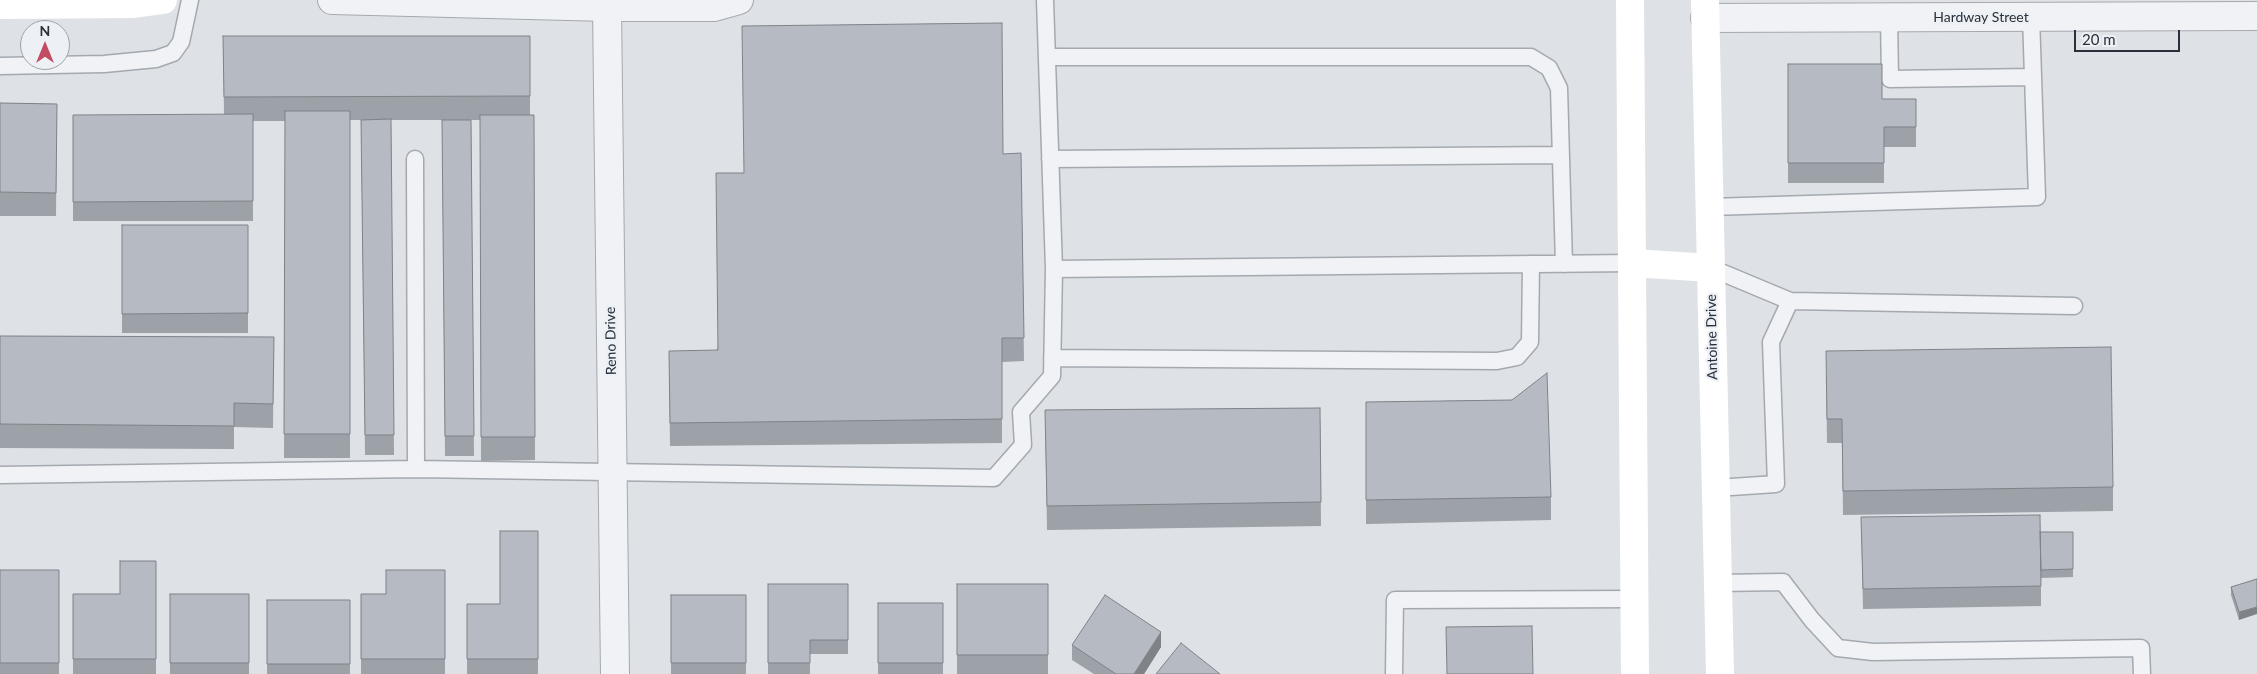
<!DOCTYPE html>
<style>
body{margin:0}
#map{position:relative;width:2257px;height:674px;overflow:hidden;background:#dee2e6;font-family:Lato,sans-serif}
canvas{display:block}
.north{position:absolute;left:20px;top:20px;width:50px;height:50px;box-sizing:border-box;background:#edf0f4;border:1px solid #9ea3aa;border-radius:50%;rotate:0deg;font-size:14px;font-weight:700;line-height:20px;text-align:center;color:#28303c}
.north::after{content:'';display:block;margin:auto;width:18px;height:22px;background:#c24c63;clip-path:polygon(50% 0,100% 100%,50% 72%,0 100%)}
.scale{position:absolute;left:2074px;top:30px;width:106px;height:22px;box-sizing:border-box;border:2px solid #28303c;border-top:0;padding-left:6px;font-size:15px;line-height:18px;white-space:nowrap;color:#28303c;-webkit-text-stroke:4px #edf0f4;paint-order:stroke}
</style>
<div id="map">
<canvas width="2257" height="674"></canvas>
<div class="north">N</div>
<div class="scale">20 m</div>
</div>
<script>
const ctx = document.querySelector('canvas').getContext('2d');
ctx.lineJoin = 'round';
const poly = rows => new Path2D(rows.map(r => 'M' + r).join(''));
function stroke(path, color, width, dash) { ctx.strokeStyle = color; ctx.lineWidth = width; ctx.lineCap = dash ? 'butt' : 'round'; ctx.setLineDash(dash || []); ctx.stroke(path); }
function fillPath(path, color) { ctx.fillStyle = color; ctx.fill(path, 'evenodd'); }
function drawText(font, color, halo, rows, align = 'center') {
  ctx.font = font + ' Lato,sans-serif'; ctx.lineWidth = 4.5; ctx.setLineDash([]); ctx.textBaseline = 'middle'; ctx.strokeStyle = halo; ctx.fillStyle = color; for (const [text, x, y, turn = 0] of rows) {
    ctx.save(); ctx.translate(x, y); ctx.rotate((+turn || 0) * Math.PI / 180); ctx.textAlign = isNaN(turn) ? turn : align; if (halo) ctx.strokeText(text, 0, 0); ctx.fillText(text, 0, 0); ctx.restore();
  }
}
const lane = poly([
 [1045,0,1054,269,1632,263],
 [1889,17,1890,79,2033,77],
 [1047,57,1531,57,1549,68,1559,88,1564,264],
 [0,66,104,64,156,59,173,53,181,42,190,0],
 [415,159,416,469],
 [1050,159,1561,155],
 [1710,207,2037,197,2031,16],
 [1711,268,1790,301,2074,306],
 [1052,358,1497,361,1517,357,1530,342,1531,264],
 [0,475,416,469,994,478,1023,445,1021,412,1052,376,1054,269],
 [1716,488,1776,484,1771,342,1790,301],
 [1718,583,1783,582,1812,620,1838,648,1873,652,2141,648,2142,674],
 [1394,674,1395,600,1635,599]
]);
const street = poly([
 [332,0,607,7,714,7,739,0],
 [607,7,615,674],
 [1705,18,2257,16]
]);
const secondary = poly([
 [1630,0,1635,674],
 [1705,0,1720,674],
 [0,5,134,4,163,0],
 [1632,263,1711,268]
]);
const wall = poly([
 [223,36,530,36,530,115,534,115,535,460,481,461,480,120,391,120,394,455,365,455,361,120,350,120,350,458,284,458,285,121,253,121,253,221,73,221,73,115,224,115],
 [1788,64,1882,99,1916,99,1916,147,1884,147,1884,183,1788,183],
 [0,103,57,104,56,216,0,216],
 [442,120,471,120,474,456,445,456],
 [1021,153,1024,361,1002,362,1002,443,670,446,669,374,717,350,743,173,1003,154],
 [122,225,248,225,248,333,122,333],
 [0,336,274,337,273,428,234,427,234,449,0,448],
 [1826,375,2113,487,2113,511,1843,515,1842,443,1827,443],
 [1512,400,1551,497,1551,520,1366,524,1366,402],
 [1320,408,1321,526,1047,530,1045,410],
 [1861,517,2040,532,2073,569,2073,577,2041,578,2041,606,1863,609],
 [538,531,538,674,467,674,467,604,500,604],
 [156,561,156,674,73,674,73,594,120,594],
 [0,570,59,570,59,674,0,674],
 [445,570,445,674,361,674,361,594,386,594],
 [2257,579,2239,620,2231,595,2231,587],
 [768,584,848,584,848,654,810,654,810,674,768,674],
 [957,584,1048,584,1048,674,957,674],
 [170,594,249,594,249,674,170,674],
 [671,595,746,595,746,674,671,674],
 [267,600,350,600,350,674,267,674],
 [878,603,943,603,943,674,878,674],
 [1072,645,1161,647,1144,674,1094,674,1072,660]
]);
const shadedWall = poly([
 [2257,607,2257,614,2239,620,2239,612],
 [1161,632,1161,647,1144,674,1134,674]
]);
const building = poly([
 [1002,23,1003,154,1021,153,1024,338,1002,338,1002,419,670,423,669,351,718,350,716,173,744,173,742,26,1002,23],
 [223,36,530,36,530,96,224,97,223,36],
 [1788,64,1882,64,1882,99,1916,99,1916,127,1884,127,1884,163,1788,163,1788,64],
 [0,103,57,104,56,193,0,192,0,103],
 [285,111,350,111,350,434,284,434,285,111],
 [253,114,253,201,73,202,73,115,253,114],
 [480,115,534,115,535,437,481,437,480,115],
 [391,119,394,435,365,435,361,120,391,119],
 [442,120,471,120,474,436,445,436,442,120],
 [122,225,248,225,248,313,122,314,122,225],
 [0,336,274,337,273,404,234,403,234,426,0,424,0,336],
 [2111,347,2113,487,1843,491,1842,419,1827,419,1826,351,2111,347],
 [1547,373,1551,497,1366,500,1366,402,1512,400,1547,373],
 [1320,408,1321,502,1047,506,1045,410,1320,408],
 [2040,515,2041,586,1863,589,1861,517,2040,515],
 [500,531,538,531,538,659,467,659,467,604,500,604,500,531],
 [2040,532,2073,532,2073,569,2041,570,2040,532],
 [120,561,156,561,156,659,73,659,73,594,120,594,120,561],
 [0,570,59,570,59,663,0,663,0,570],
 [386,570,445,570,445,659,361,659,361,594,386,594,386,570],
 [2257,579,2257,607,2239,612,2231,587,2257,579],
 [768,584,848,584,848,640,810,640,810,663,768,663,768,584],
 [957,584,1048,584,1048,655,957,655,957,584],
 [170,594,249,594,249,663,170,663,170,594],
 [671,595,746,595,746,663,671,663,671,595],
 [1105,595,1161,632,1134,674,1116,674,1072,645,1105,595],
 [267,600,350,600,350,664,267,664,267,600],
 [878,603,943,603,943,663,878,663,878,603],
 [1532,626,1533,674,1447,674,1446,627,1532,626],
 [1181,643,1220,674,1156,674,1181,643]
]);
const streetNames = [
 ["Hardway Street",1981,17],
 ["Antoine Drive",1712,337,-91],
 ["Reno Drive",611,341,-91]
];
stroke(lane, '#a4a9b0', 19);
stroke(street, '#a4a9b0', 30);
stroke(lane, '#f0f2f5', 16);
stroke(street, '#f0f2f5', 28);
stroke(secondary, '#fff', 28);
fillPath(wall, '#9da1a8');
fillPath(shadedWall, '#7f8388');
fillPath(building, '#b6bbc3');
stroke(building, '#7f8388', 1);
drawText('14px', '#28303c', '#edf0f4', streetNames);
</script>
